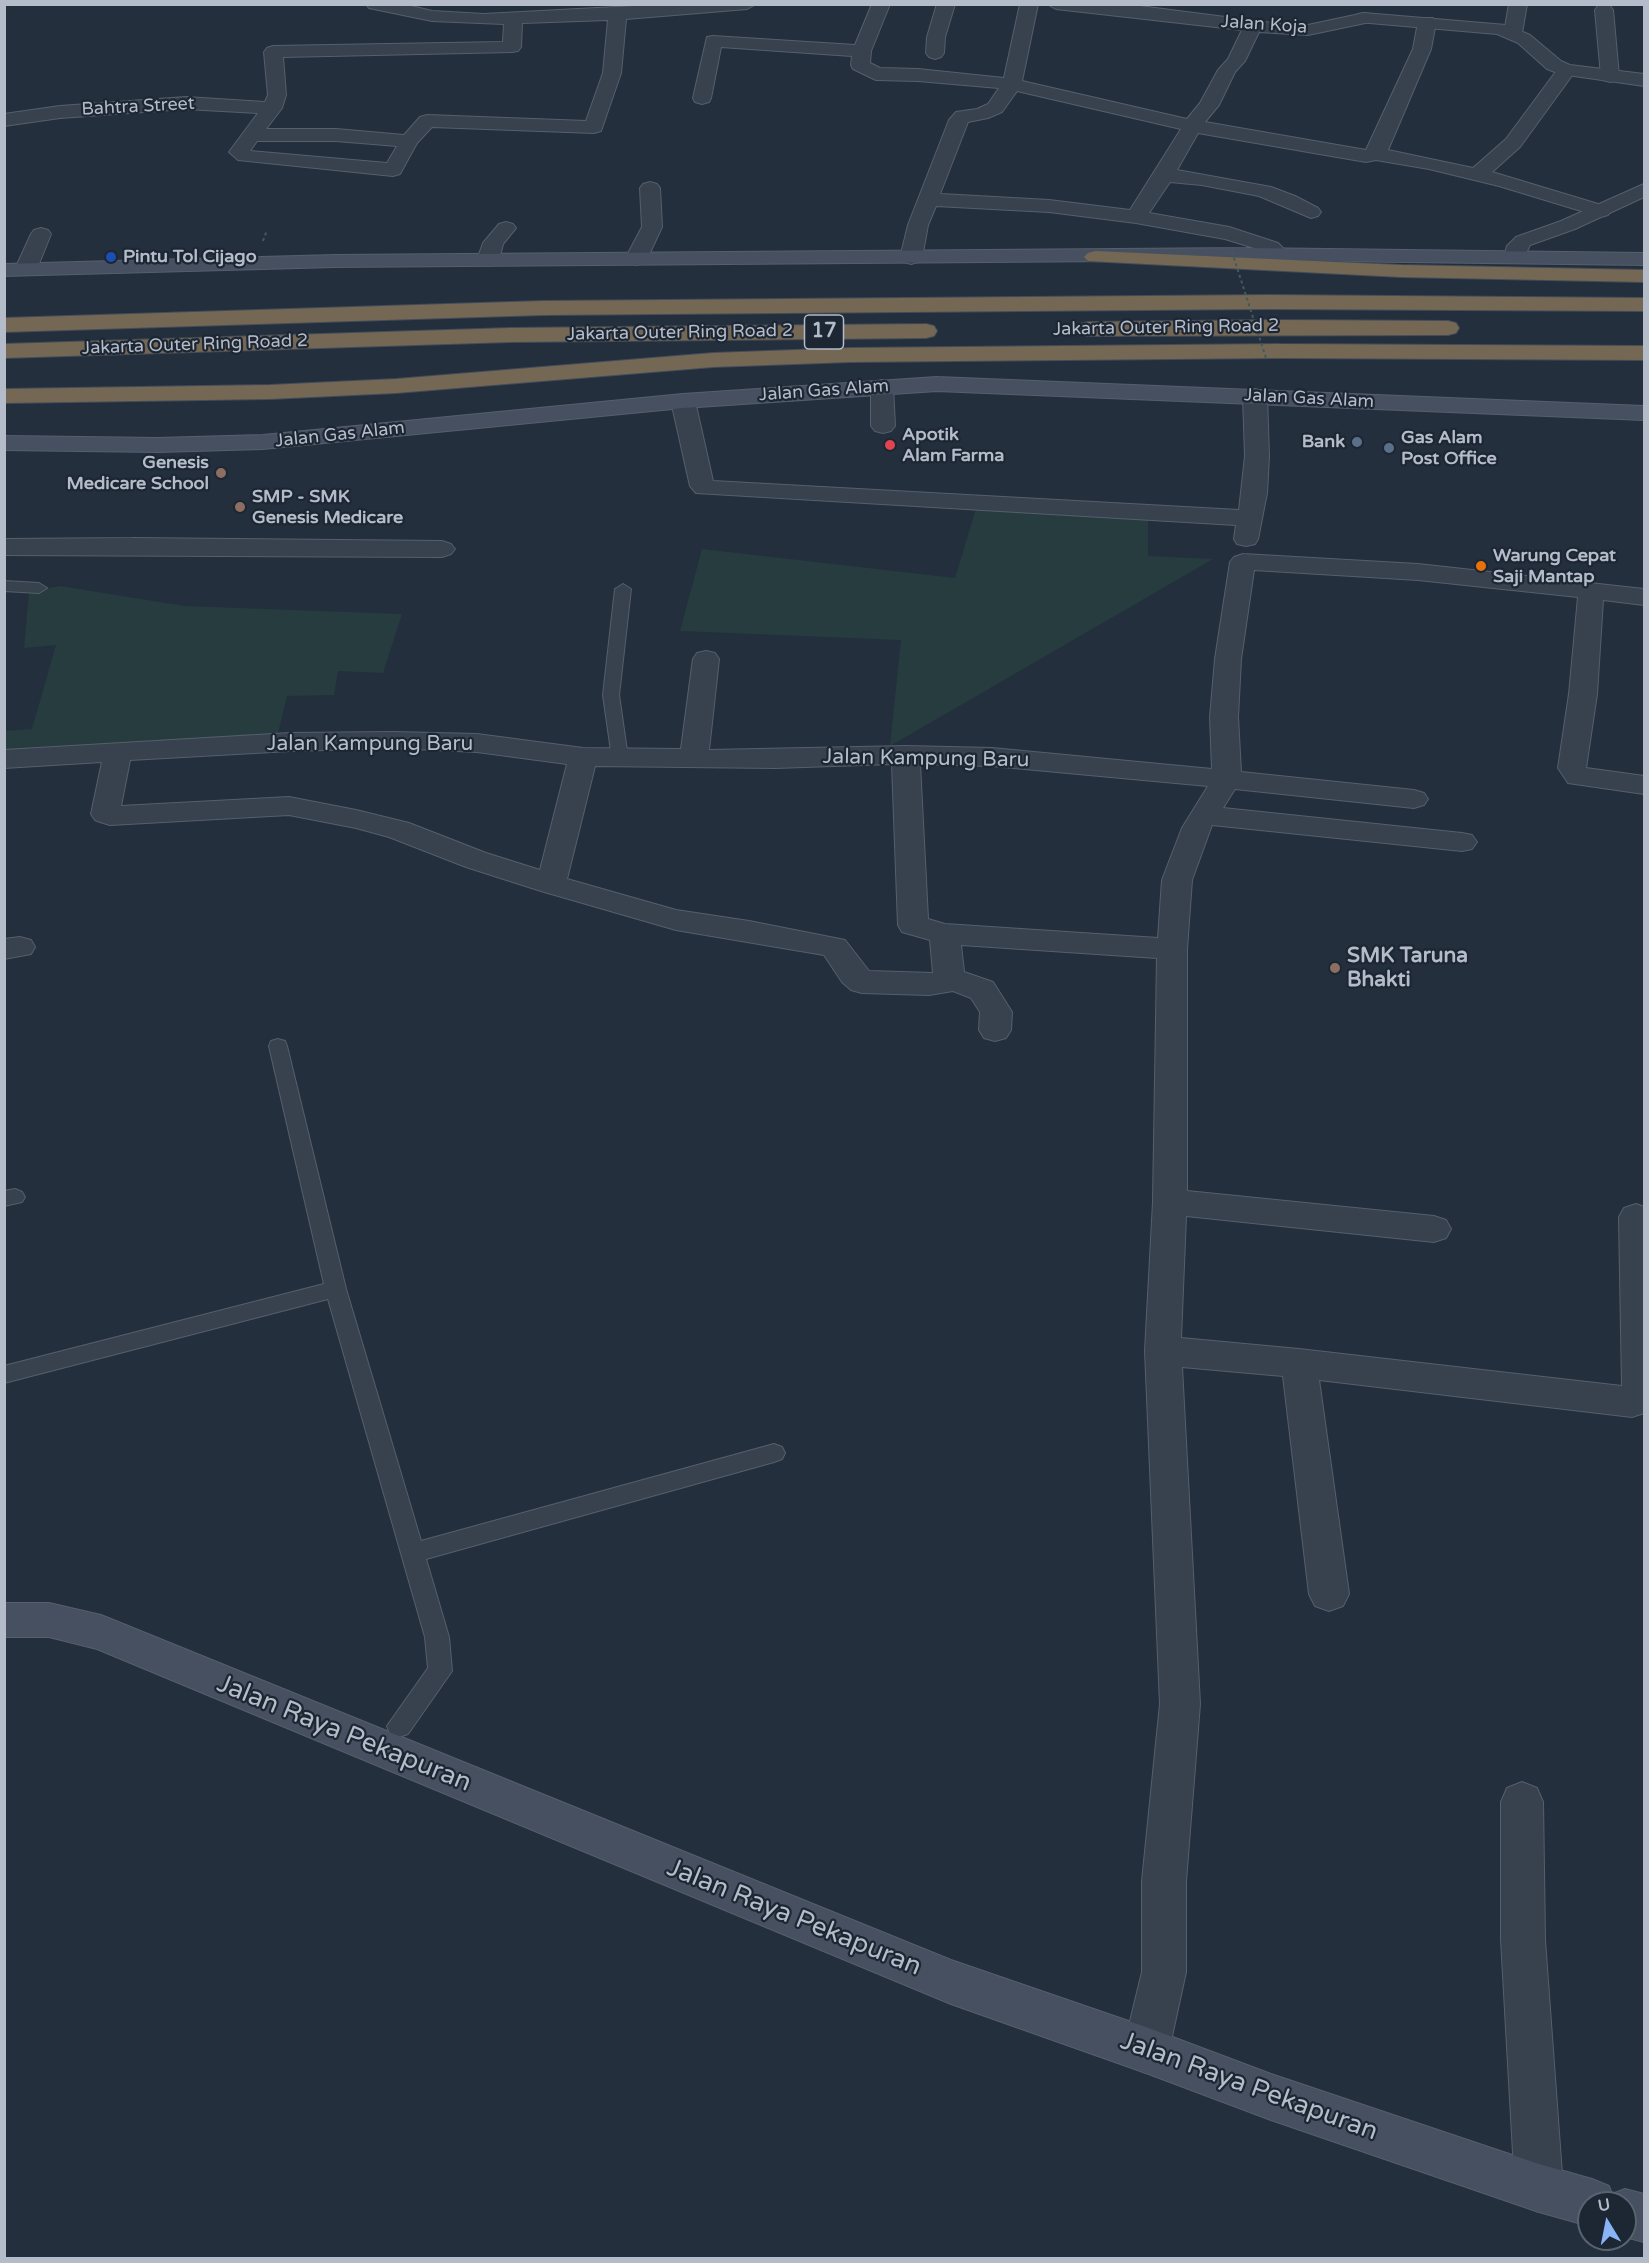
<!DOCTYPE html>
<style>
body{margin:0}
#map{position:relative;width:1649px;height:2263px;overflow:hidden;background:#242f3e;font-family:"Varela Round",sans-serif}
canvas{display:block}
.frame{position:absolute;inset:0;border:6px solid #b4bcc9;pointer-events:none}
.north{position:absolute;left:1577px;top:2191px;width:60px;height:60px;box-sizing:border-box;background:#1d2633;border:2px solid #59626f;border-radius:50%;rotate:350deg;font-size:16px;font-weight:700;line-height:24px;text-align:center;color:#b4bcc9}
.north::after{content:'';display:block;margin:auto;width:21px;height:27px;background:#8ab4f8;clip-path:polygon(50% 0,100% 100%,50% 72%,0 100%)}
</style>
<div id="map">
<canvas width="1649" height="2263"></canvas>
<div class="frame"></div>
<div class="north">U</div>
</div>
<script>
const ctx = document.querySelector('canvas').getContext('2d');
ctx.lineJoin = 'round';
function fillPath(path, color) { ctx.fillStyle = color; ctx.fill(path, 'evenodd'); }
const poly = rows => new Path2D(rows.map(r => 'M' + r).join(''));
function stroke(path, color, width, dash) { ctx.strokeStyle = color; ctx.lineWidth = width; ctx.lineCap = dash ? 'butt' : 'round'; ctx.setLineDash(dash || []); ctx.stroke(path); }
function drawText(font, color, halo, rows, align = 'center') {
  ctx.font = font + ' "Varela Round",sans-serif'; ctx.lineWidth = 4.5; ctx.setLineDash([]); ctx.textBaseline = 'middle'; ctx.strokeStyle = halo; ctx.fillStyle = color; for (const [text, x, y, turn = 0] of rows) {
    ctx.save(); ctx.translate(x, y); ctx.rotate((+turn || 0) * Math.PI / 180); ctx.textAlign = isNaN(turn) ? turn : align; if (halo) ctx.strokeText(text, 0, 0); ctx.fillText(text, 0, 0); ctx.restore();
  }
}
const green = poly([
 [979,499,1148,517,1148,556,1213,559,890,746,901,640,680,631,702,549,955,578],
 [60,586,184,606,402,614,383,673,338,671,334,695,287,696,277,737,5,752,4,731,32,729,56,645,24,648,29,592]
]);
const path = poly([
 [263,241,267,230]
]);
const service = poly([
 [4,581,39,583,47,588,39,593,4,591,4,581],
 [623,584,631,589,619,695,628,758,620,763,612,758,603,695,615,589,623,584],
 [278,1039,285,1041,287,1046,346,1289,421,1541,774,1444,782,1447,785,1453,782,1459,774,1462,426,1559,449,1637,452,1671,408,1734,399,1737,390,1734,387,1726,428,1668,425,1637,328,1299,4,1383,4,1366,324,1284,269,1046,271,1041,278,1039],
 [15,1189,22,1192,25,1197,22,1202,4,1206,4,1191,15,1189]
]);
const minor = poly([
 [366,4,403,4,432,11,484,14,672,4,756,4,747,9,626,19,621,73,601,131,594,133,432,127,417,143,400,174,393,176,238,160,229,152,258,113,186,109,60,118,4,126,4,114,60,106,186,97,265,102,268,95,264,52,267,48,273,46,503,42,504,24,432,21,369,8,366,4],
 [608,20,603,73,586,121,427,115,420,117,404,135,336,129,266,129,282,108,286,95,283,57,512,52,518,51,521,47,522,23,608,20],
 [257,141,336,141,397,146,387,163,250,151,257,141],
 [872,4,890,4,871,51,870,63,880,68,918,69,1004,78,1020,4,1038,4,1022,81,1187,119,1200,103,1218,70,1228,59,1242,30,1056,9,1047,4,1124,4,1280,24,1308,25,1364,13,1370,14,1373,18,1370,22,1308,35,1259,32,1245,61,1235,72,1219,105,1205,122,1366,150,1413,49,1418,22,1421,18,1433,18,1436,22,1431,49,1388,150,1473,168,1506,139,1560,66,1574,66,1576,70,1520,147,1492,172,1608,207,1611,211,1608,215,1601,217,1499,186,1429,169,1376,160,1366,162,1198,133,1177,170,1271,187,1295,196,1318,208,1321,212,1318,216,1311,218,1259,196,1202,185,1170,182,1149,213,1229,227,1278,243,1289,254,1285,258,1278,260,1271,258,1264,251,1225,239,1136,223,1049,212,936,206,928,225,922,258,918,262,911,264,904,262,900,258,908,225,949,120,956,112,977,109,988,104,999,88,918,81,876,80,853,69,851,65,852,56,721,47,711,98,709,102,702,104,695,102,693,98,707,37,713,36,855,45,872,4],
 [1017,91,1181,129,1130,210,1049,200,940,194,968,122,988,118,1002,112,1017,91],
 [937,4,955,4,945,37,944,53,941,57,935,59,929,57,926,53,927,37,937,4],
 [1509,4,1527,4,1522,33,1519,37,1513,38,1507,37,1504,33,1509,4],
 [1604,5,1610,6,1613,10,1619,76,1617,80,1610,82,1603,80,1601,76,1595,10,1598,6,1604,5],
 [650,182,657,184,660,188,662,227,647,259,643,263,636,265,629,263,625,259,642,227,640,188,643,184,650,182],
 [506,222,513,224,516,228,503,244,499,260,495,264,488,266,481,264,477,260,483,243,499,224,506,222],
 [41,228,48,230,51,234,37,269,34,274,26,275,18,274,15,269,31,234,34,230,41,228],
 [882,380,890,382,893,387,895,426,891,431,883,433,875,431,871,426,871,387,874,382,882,380],
 [1255,389,1263,391,1267,396,1269,456,1267,493,1258,539,1255,544,1246,546,1237,544,1234,539,1236,525,696,493,690,486,671,401,675,396,683,394,691,396,695,401,713,481,1239,510,1245,456,1243,396,1247,391,1255,389],
 [132,538,442,541,451,544,455,549,451,554,442,557,4,555,4,539,132,538],
 [1243,554,1418,564,1644,589,1644,605,1603,600,1597,694,1586,768,1644,776,1644,794,1568,783,1558,768,1569,694,1578,597,1418,580,1254,570,1241,659,1238,717,1241,772,1414,790,1424,793,1428,799,1424,805,1414,808,1235,789,1223,808,1462,833,1472,835,1477,842,1472,849,1462,851,1212,825,1192,880,1187,949,1187,1191,1434,1216,1446,1220,1451,1229,1446,1238,1434,1242,1186,1216,1181,1338,1299,1349,1622,1386,1619,1217,1624,1208,1636,1204,1644,1207,1644,1413,1632,1417,1319,1380,1349,1594,1343,1606,1329,1611,1315,1606,1309,1594,1283,1376,1182,1367,1200,1704,1186,1881,1186,1972,1169,2050,1162,2066,1146,2073,1130,2066,1123,2050,1142,1972,1142,1881,1160,1704,1145,1351,1153,1202,1157,958,961,945,964,972,993,982,1012,1012,1011,1030,1006,1038,995,1041,984,1038,979,1030,980,1012,971,998,953,991,929,995,862,993,851,990,842,982,824,955,676,930,541,891,466,867,389,837,356,828,289,815,110,825,100,822,95,820,91,814,102,762,4,768,4,750,290,733,394,732,477,734,583,748,681,749,693,659,697,653,706,651,715,653,719,659,709,750,906,746,992,748,1212,769,1210,717,1215,659,1230,562,1234,557,1243,554],
 [394,748,477,752,567,764,540,870,486,853,409,823,356,810,289,797,121,806,130,760,290,751,394,748],
 [892,764,898,925,902,932,930,940,933,973,869,971,845,940,749,921,676,910,567,879,595,766,775,768,892,764],
 [920,764,992,766,1208,786,1182,828,1162,880,1158,938,945,924,928,919,920,764],
 [20,937,31,940,35,947,31,954,4,959,4,939,20,937],
 [1522,1782,1537,1788,1543,1802,1545,1940,1563,2188,1556,2205,1539,2212,1522,2205,1515,2188,1501,1940,1501,1802,1507,1788,1522,1782]
]);
const tertiary = poly([
 [1364,13,1506,25,1530,35,1561,61,1570,65,1644,74,1644,86,1560,74,1547,69,1518,43,1497,34,1358,22,1355,18,1358,14,1364,13],
 [1644,184,1644,197,1575,229,1530,245,1522,261,1515,263,1508,261,1504,257,1507,246,1516,237,1561,221,1644,184]
]);
const secondary = poly([
 [1247,248,1644,253,1644,265,1247,260,335,267,4,276,4,264,335,255,1247,248],
 [937,377,1644,406,1644,420,937,391,683,408,263,449,158,452,4,450,4,436,158,438,263,435,683,394,937,377],
 [4,1603,49,1603,101,1615,951,1960,1146,2027,1271,2074,1539,2164,1592,2179,1609,2186,1612,2194,1625,2189,1644,2194,1644,2242,1625,2237,1625,2203,1589,2203,1589,2226,1539,2212,1271,2120,1146,2073,951,2004,97,1649,49,1637,4,1637,4,1603]
]);
const motorway = poly([
 [1095,251,1401,265,1644,270,1644,282,1401,277,1088,261,1084,257,1088,253,1095,251],
 [1267,295,1644,298,1644,311,1267,309,543,315,4,332,4,318,543,301,1267,295],
 [1276,320,1448,321,1456,323,1459,328,1456,333,1448,335,1088,336,1080,334,1077,329,1080,324,1088,322,1276,320],
 [926,324,934,326,937,331,934,336,926,338,511,342,4,358,4,344,511,328,926,324],
 [1279,344,1644,346,1644,360,1279,358,850,362,713,367,396,393,270,399,4,403,4,389,270,385,396,379,713,353,850,348,1279,344]
]);
const pathBridge = poly([
 [1232,252,1266,358]
]);
const markers = [
 [111,257,6,"#1a4fb4"],
 [1357,442,6,"#5c6f8a"],
 [890,445,6,"#e0444e"],
 [1389,448,6,"#5c6f8a"],
 [221,473,6,"#8d6e63"],
 [240,507,6,"#8d6e63"],
 [1481,566,6,"#e8710a"],
 [1335,968,6,"#8d6e63"]
];
const farStreetnames = [
 ["Jalan Koja",1264,25,4],
 ["Bahtra Street",138,107,-3],
 ["Jakarta Outer Ring Road 2",1166,328,-1],
 ["Jakarta Outer Ring Road 2",680,333,-1],
 ["Jakarta Outer Ring Road 2",195,345,-2],
 ["Jalan Gas Alam",824,391,-4],
 ["Jalan Gas Alam",1309,399,3],
 ["Jalan Gas Alam",340,435,-6]
];
const farPoinames = [
 ["Pintu Tol Cijago",123,257],
 ["Apotik",902,435],
 ["Alam Farma",902,456],
 ["Gas Alam",1401,438],
 ["Post Office",1401,459],
 ["Bank",1345,442,"right"],
 ["Genesis",209,463,"right"],
 ["Medicare School",209,484,"right"],
 ["SMP - SMK",252,497],
 ["Genesis Medicare",252,518],
 ["Warung Cepat",1493,556],
 ["Saji Mantap",1493,577]
];
const shields = [
 [824,332,39]
];
const shieldNames = [
 ["17",824,332]
];
const streetNames = [
 ["Jalan Kampung Baru",370,744],
 ["Jalan Kampung Baru",926,759,1]
];
const poiNames = [
 ["SMK Taruna",1347,956],
 ["Bhakti",1347,980]
];
const nearStreetnames = [
 ["Jalan Raya Pekapuran",344,1734,22],
 ["Jalan Raya Pekapuran",794,1918,22],
 ["Jalan Raya Pekapuran",1249,2087,20]
];
fillPath(green, '#263c3f');
stroke(service, '#565f6c', 2);
stroke(minor, '#565f6c', 2);
stroke(tertiary, '#565f6c', 2);
stroke(secondary, '#565f6c', 2);
stroke(motorway, '#434c59', 2);
stroke(path, '#44595c', 2, [3, 3]);
fillPath(service, '#38414e');
fillPath(minor, '#38414e');
fillPath(tertiary, '#38414e');
fillPath(secondary, '#465061');
fillPath(motorway, '#746855');
stroke(pathBridge, '#44595c', 2, [3, 3]);
for (const [x, y, r, color] of markers) { const dot = new Path2D(); dot.arc(x, y, r, 0, 2 * Math.PI); ctx.fillStyle = color; ctx.fill(dot); stroke(dot, '#1d2633', 2); }
drawText('18px', '#b4bcc9', '#1d2633', farStreetnames);
drawText('bold 18px', '#b4bcc9', '#1d2633', farPoinames, 'left');
for (const [x, y, w] of shields) { const box = new Path2D(); box.roundRect(x - w / 2, y - 17, w, 34, 4.5); ctx.fillStyle = '#1d2633'; ctx.fill(box); stroke(box, '#b4bcc9', 1.5); }
drawText('bold 20px', '#b4bcc9', null, shieldNames);
drawText('21px', '#b4bcc9', '#1d2633', streetNames);
drawText('bold 21px', '#b4bcc9', '#1d2633', poiNames, 'left');
drawText('26px', '#b4bcc9', '#1d2633', nearStreetnames);
</script>
